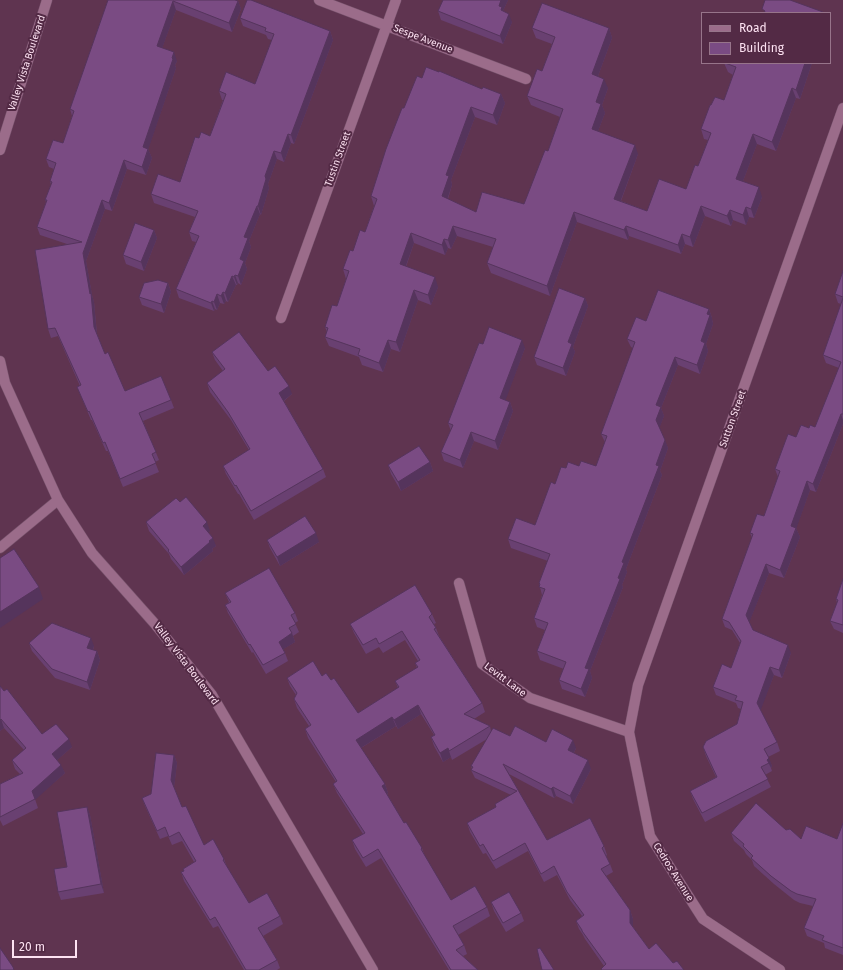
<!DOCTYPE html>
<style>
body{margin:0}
#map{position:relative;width:843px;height:970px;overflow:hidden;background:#5f3450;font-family:"Fira Sans",sans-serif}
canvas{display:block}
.legend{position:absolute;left:701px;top:12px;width:130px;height:52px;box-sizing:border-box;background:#532a45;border:1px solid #97748a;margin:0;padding:5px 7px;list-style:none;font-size:12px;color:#fde2f2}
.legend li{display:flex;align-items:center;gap:8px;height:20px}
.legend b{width:20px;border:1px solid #97748a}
.scale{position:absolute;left:12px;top:940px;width:65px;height:18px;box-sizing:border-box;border:2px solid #fde2f2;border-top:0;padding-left:5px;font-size:12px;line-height:14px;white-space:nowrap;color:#fde2f2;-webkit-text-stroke:3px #532a45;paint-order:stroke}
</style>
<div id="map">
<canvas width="843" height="970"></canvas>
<ul class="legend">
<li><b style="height:5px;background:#9b6c8a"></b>Road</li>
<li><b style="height:11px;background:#7a4b83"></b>Building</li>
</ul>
<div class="scale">20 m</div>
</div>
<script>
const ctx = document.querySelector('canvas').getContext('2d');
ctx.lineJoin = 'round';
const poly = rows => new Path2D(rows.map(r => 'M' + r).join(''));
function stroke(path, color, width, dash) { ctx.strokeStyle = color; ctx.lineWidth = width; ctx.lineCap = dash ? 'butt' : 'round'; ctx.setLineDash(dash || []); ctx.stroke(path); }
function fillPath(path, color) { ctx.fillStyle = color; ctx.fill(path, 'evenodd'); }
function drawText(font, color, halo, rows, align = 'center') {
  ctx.font = font + ' "Fira Sans",sans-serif'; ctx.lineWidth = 4; ctx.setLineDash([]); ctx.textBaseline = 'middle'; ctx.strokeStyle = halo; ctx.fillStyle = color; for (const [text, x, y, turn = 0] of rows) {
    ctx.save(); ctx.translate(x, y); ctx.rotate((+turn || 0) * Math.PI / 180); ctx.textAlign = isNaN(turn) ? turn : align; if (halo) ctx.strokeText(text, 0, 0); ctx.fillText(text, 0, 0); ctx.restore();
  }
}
const street = poly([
 [319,0,526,79],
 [0,150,47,0],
 [281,318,396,0],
 [0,361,5,383,58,500,92,553,155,624,212,695,373,970],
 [0,548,58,500],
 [459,583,482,664,530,698,629,732],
 [780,970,703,919,650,836,629,732,638,685,843,108]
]);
const wall = poly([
 [108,0,238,1,241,9,232,32,176,10,162,48,177,61,175,65,176,68,148,149,152,158,146,175,127,169,112,211,105,209,86,261,92,295,94,302,97,334,105,354,125,391,171,400,174,408,143,421,159,460,155,462,159,472,123,487,108,451,106,451,92,420,91,420,77,387,80,386,58,336,51,338,48,329,67,244,40,235,37,227,46,202,45,200,51,185,50,181,54,169,49,167,46,159,63,143,72,116,70,109],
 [508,0,503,11,512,22,503,44,441,20,438,11],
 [240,18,330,31,333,40,294,144,291,143,284,162,277,159,268,184,269,188,261,215,260,214,249,241,251,247,245,263,247,269,241,285,238,283,237,285,236,285,228,302,226,301,224,304,220,303,217,310,215,309,214,311,179,298,176,289,196,242,192,241,189,232,195,217,154,203,151,194,180,182,199,138,210,136,223,100,222,100,219,91,255,84,272,40,268,39,266,35,243,26],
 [532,28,609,28,612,38,598,76,608,88,602,105,605,113,598,131,638,154,621,201,647,211,686,189,698,166,708,140,704,139,701,129,711,105,724,100,733,75,728,72,724,63,812,63,800,99,796,98,776,151,757,144,743,181,762,197,754,218,749,217,746,225,733,220,731,226,705,216,693,247,685,244,681,254,629,236,628,240,577,222,550,296,491,273,487,263,493,247,457,236,451,249,448,248,445,255,414,243,406,267,438,287,431,305,418,300,400,352,391,349,383,372,362,365,359,357,329,346,325,337,327,332,325,327,337,306,346,279,343,269,353,251,365,232,374,206,371,196,404,108,422,78,482,89,501,94,505,103,497,125,475,117,451,180,452,185,448,199,476,212,524,204,548,151,560,117,531,105,527,96,542,71,552,44,536,38],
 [154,230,157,238,144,271,126,264,123,255],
 [843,271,843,424,816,492,810,490,796,528,800,537,784,578,769,573,749,622,753,630,791,653,782,678,774,675,760,710,777,742,780,751,768,757,772,766,771,768,772,771,765,775,771,787,705,822,693,799,690,791,716,777,706,756,703,747,737,724,741,709,738,708,736,703,716,695,713,687,731,668,740,643,732,630,725,627,722,619,752,538,750,533,764,516,778,477,775,469,796,437,809,428,815,427,839,368,826,363,823,355,841,304,838,303,835,294],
 [168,283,171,292,164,313,142,305,139,297],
 [585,298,588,306,573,347,575,352,566,376,537,365,534,357],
 [709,309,712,318,712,319,713,324,706,344,708,351,700,374,678,365,661,408,664,416,659,428,668,448,660,471,662,475,626,569,627,572,622,585,623,587,590,671,592,678,585,697,562,689,559,680,564,669,540,660,537,651,545,630,537,627,534,618,542,595,539,583,548,561,511,548,508,539,535,525,555,484,566,468,579,466,596,466,605,442,601,434,633,348,631,347,627,339,646,321],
 [483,344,525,348,505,400,510,402,513,411,498,450,474,441,463,468,444,461,441,452,451,431,448,423],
 [212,352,268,371,292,394,284,401,323,469,326,477,254,520,239,494,238,494,226,474,223,466,249,450,231,420,210,392,207,383,223,371,215,360],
 [430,462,433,471,401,491,391,474,388,465],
 [180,502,210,531,208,532,216,546,212,549,213,551,184,575,171,559,169,554,149,531,146,522],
 [267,540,319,542,280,566,270,548],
 [843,579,843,633,834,629,830,621,837,603,836,599],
 [225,593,295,613,298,621,295,623,299,632,293,636,295,642,283,649,285,653,288,661,266,674,253,652,252,653,228,613,225,605,229,602],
 [432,614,436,623,434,624,436,628,439,636,482,703,485,712,474,719,490,726,491,731,510,736,546,742,576,748,574,753,591,769,573,804,556,796,554,798,509,774,547,840,604,846,607,855,606,856,610,864,613,872,606,876,630,910,633,919,633,927,649,949,684,970,601,970,601,969,604,966,585,939,583,935,579,929,576,921,582,916,570,900,557,875,544,882,528,851,496,869,486,853,483,854,470,832,467,823,496,807,511,795,475,778,471,770,472,769,471,766,487,739,452,760,451,757,443,762,434,746,431,737,434,735,421,714,398,729,396,726,361,748,385,784,388,793,387,794,404,823,422,848,425,857,451,900,487,907,490,916,458,935,464,945,467,954,463,956,478,970,449,970,381,858,366,867,355,849,352,840,363,834,337,793,333,784,336,782,308,738,305,729,309,726,297,708,294,699,296,695,290,686,287,678,322,676,331,680,358,713,398,688,395,681,417,668,415,663,418,661,405,640,383,653,379,647,366,654,354,633,350,624],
 [29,643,94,646,93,650,97,651,100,660,90,690,55,678,32,651],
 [0,686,42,734,72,747,57,760,65,773,35,799,38,808,3,826,0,820,0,784,20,774,15,769,12,760,24,750,4,728,0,731],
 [174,755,177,763,174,787,182,807,204,845,224,859,227,867,249,903,280,916,283,924,263,936,277,960,280,968,277,970,244,970,218,926,213,928,184,881,181,872,183,871,183,869,194,862,182,841,172,845,168,836,160,839,145,806,142,798,151,794],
 [87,807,90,815,104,893,61,900,58,892],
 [843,823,843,955,825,948,824,943,807,936,804,928,813,906,800,903,794,900,774,884,754,866,752,860,746,854,744,850,734,841,731,833,786,830,801,839,837,839],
 [491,902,521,913,524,921,506,932,494,911]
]);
const shadedWall = poly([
 [501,0,508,0,503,11,505,15,504,19,499,6],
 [173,1,176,10,160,54,157,46],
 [238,1,241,9,232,32,229,23],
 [509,14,512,22,503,44,500,36],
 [609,28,612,38,595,84,592,74],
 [330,31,333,40,294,144,291,135],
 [174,52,177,61,175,65,176,68,146,156,143,147],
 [805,63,812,63,800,99,796,90],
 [604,79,608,88,602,105,605,113,595,139,592,129,596,102],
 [792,88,796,98,776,151,772,142],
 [501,94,505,103,497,125,493,115],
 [471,107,475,117,451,180,452,185,445,206,442,196,446,175],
 [288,134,291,143,284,162,281,153],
 [753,134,757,144,740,189,736,179],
 [635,145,638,154,618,208,614,199],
 [148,149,152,158,146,175,142,167],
 [274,151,277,159,268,184,269,188,261,215,258,206,265,176],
 [124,160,127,169,112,211,109,203],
 [759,187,762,197,754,218,751,209],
 [102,200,105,209,86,261,92,295,94,302,97,336,94,327,90,294,83,253],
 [257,206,260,214,249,241,251,247,245,263,247,269,241,285,238,276,240,259,244,237],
 [701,206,705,216,693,247,690,237],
 [746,207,749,217,746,225,743,215],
 [730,210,733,220,731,226,727,216],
 [574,212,577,222,550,296,547,286],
 [453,226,457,236,451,249,448,240],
 [626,226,629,236,628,240,624,230],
 [154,230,157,238,144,271,141,262],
 [411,233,414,243,403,274,400,264],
 [682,234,685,244,681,254,678,245],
 [444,239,448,248,445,255,442,245],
 [235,275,238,283,237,285,234,277],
 [232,276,236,285,228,302,225,293],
 [435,277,438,287,431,305,428,295],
 [168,283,171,292,164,313,161,304],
 [414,290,418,300,400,352,396,342],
 [223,292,226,301,224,304,221,296],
 [217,294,220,303,217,310,214,302],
 [585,298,588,306,573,347,575,352,566,376,563,368,568,342],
 [212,301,215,309,214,311,211,303],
 [709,309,712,318,712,319,713,324,706,344,708,351,700,374,697,365,701,341,707,314],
 [388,340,391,349,383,372,379,363],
 [522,340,525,348,503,407,500,398],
 [675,357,678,365,661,408,664,416,659,429,656,420,656,405],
 [289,386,292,394,282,402,279,393],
 [510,402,513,411,498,450,495,441],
 [841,414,843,420,843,424,816,492,813,484],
 [471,432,474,441,463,468,460,460],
 [665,440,668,448,660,471,662,475,626,569,627,572,622,585,623,587,590,671,592,678,585,697,581,689,585,668,618,578,622,562,656,465],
 [430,462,433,471,401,491,398,482],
 [807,481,810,490,794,535,791,526],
 [207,522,210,531,206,534,203,526],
 [796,528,800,537,784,578,780,570],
 [316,533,319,542,280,566,277,557],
 [213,538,216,546,212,549,213,551,184,575,181,567],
 [766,564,769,573,749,623,746,615],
 [39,587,43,599,0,628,0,612],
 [292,633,295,642,282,650,279,642],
 [91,638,94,646,90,657,87,648],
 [788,645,791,653,782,678,779,670],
 [97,651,100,660,90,690,87,682],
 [770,667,774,675,760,712,757,703],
 [418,705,421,714,398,729,394,720],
 [392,717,396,726,359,749,356,740],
 [1,719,4,728,0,731,0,720],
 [69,739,72,747,55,762,52,754],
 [573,740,576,748,571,759,568,750],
 [448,748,451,757,443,762,440,753],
 [174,755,177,763,174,788,171,780],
 [769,758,772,766,771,768,767,760],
 [588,760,591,769,573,804,570,796],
 [61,765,65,773,35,800,32,791],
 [385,784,388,793,386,795,382,786],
 [553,787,556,796,554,798,551,789],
 [87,807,90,815,104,893,101,884],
 [630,910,633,919,633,931,630,923]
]);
const building = poly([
 [108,0,235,0,238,1,229,23,173,1,157,46,174,52,172,58,173,59,143,147,148,149,142,167,124,160,109,203,102,200,83,253,90,294,91,293,94,327,105,354,108,352,125,391,161,376,171,400,139,413,156,452,152,454,156,463,120,479,105,442,103,443,89,411,88,412,77,387,81,385,55,328,48,329,35,250,82,242,37,227,47,200,45,200,52,182,50,181,56,163,46,159,53,140,63,143,74,111,70,109,108,0],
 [247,0,251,0,330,31,291,135,288,134,281,153,274,151,265,176,266,179,258,206,257,206,244,237,248,238,240,259,244,261,238,276,235,275,234,277,232,276,225,293,223,292,221,296,217,294,214,302,212,301,211,303,176,289,199,236,189,232,198,211,151,194,158,174,180,182,195,137,199,138,201,132,210,136,226,94,219,91,226,72,255,84,274,34,265,31,266,28,240,18,247,0],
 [443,0,501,0,499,6,502,7,501,10,509,14,500,36,438,11,443,0],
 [765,0,790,0,823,12,822,13,764,13,765,11,762,9,765,0],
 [542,3,609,28,592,74,604,79,596,102,601,104,592,129,635,145,614,199,647,211,659,179,686,189,695,165,698,166,711,133,701,129,710,105,711,105,715,97,724,100,736,67,725,63,805,63,796,90,792,88,772,142,753,134,736,179,759,187,751,209,746,207,743,215,730,210,727,216,701,206,690,237,682,234,678,245,626,226,624,230,574,212,547,286,487,263,496,239,453,226,448,240,444,239,442,245,411,233,400,264,435,277,428,295,414,290,396,342,388,340,379,363,358,355,360,349,325,337,328,328,325,327,332,305,337,306,349,271,343,269,350,250,353,251,360,230,365,232,377,199,371,196,386,149,402,108,404,108,417,76,422,78,426,67,439,72,439,71,482,89,483,87,501,94,493,115,471,107,446,175,449,176,442,196,476,212,482,192,524,204,545,150,548,151,563,109,527,96,537,69,542,71,555,37,532,28,542,3],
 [135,223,154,230,141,262,123,255,135,223],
 [843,271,843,297,835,294,843,271],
 [158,280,168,283,161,304,139,297,144,283,158,280],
 [559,288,585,298,568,342,572,344,563,368,534,357,559,288],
 [658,290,709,309,707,314,710,315,701,341,705,343,697,365,675,357,656,405,661,407,656,420,665,440,656,465,659,466,622,562,624,563,618,578,620,579,585,668,589,669,581,689,559,680,566,662,537,651,548,623,534,618,545,589,539,587,540,584,539,583,550,554,508,539,516,518,535,525,551,482,555,484,561,467,566,468,568,462,579,466,581,461,596,466,607,436,601,434,635,342,627,339,636,317,646,321,658,290],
 [843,298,843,414,841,414,813,484,807,481,791,526,796,528,780,570,766,564,746,615,753,630,788,645,779,670,770,667,757,703,777,742,764,749,769,758,767,760,769,763,761,767,768,779,702,813,690,791,717,777,703,747,706,741,737,724,743,702,735,700,737,696,713,687,722,664,731,668,741,641,729,622,722,619,753,534,750,533,757,514,764,516,780,471,775,469,788,434,796,437,801,425,809,428,810,425,815,427,841,362,823,355,843,298],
 [489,327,522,340,500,398,510,402,495,441,471,432,460,460,441,452,453,425,448,423,479,343,483,344,489,327],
 [239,332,268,371,275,366,289,386,279,393,323,469,251,511,236,485,235,486,223,466,250,449,228,412,207,383,225,369,212,352,239,332],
 [419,446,430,462,398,482,388,465,419,446],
 [186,497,207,522,203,526,213,538,209,541,210,542,181,567,168,551,169,550,146,522,176,498,180,502,186,497],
 [305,516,316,533,277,557,267,540,305,516],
 [14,549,39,587,0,612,0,558,14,549],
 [269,568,295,613,291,615,296,624,289,628,292,633,279,642,285,653,263,665,250,644,249,645,225,605,231,602,225,593,269,568],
 [843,579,843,625,830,621,838,600,836,599,843,579],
 [415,585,432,614,429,617,436,628,434,629,482,703,464,714,490,726,449,751,448,748,440,753,431,737,435,735,418,705,394,720,392,717,356,740,385,784,382,786,404,823,406,822,422,848,421,849,451,900,475,886,487,907,453,926,464,945,456,950,478,970,451,970,378,849,363,858,352,840,365,833,333,784,337,781,305,729,311,725,294,699,297,693,287,678,313,661,322,676,326,673,331,680,334,678,358,713,399,687,395,681,418,667,415,663,420,660,402,631,379,644,376,638,363,645,350,624,415,585],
 [52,623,91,638,87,648,97,651,87,682,52,669,29,643,52,623],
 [0,686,4,691,7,689,42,734,56,724,69,739,52,754,61,765,32,791,35,799,0,817,0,784,23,773,12,760,26,748,1,719,0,720,0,686],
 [515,726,546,742,552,729,573,740,568,750,588,760,570,796,553,787,551,789,503,764,547,840,590,818,604,846,602,848,610,864,601,869,630,910,630,923,649,949,656,943,673,963,677,961,684,970,602,970,601,969,606,964,582,931,582,930,576,921,584,915,567,892,554,866,541,874,525,843,493,861,483,844,480,846,467,823,496,807,495,804,517,791,471,770,473,767,471,766,493,728,510,736,515,726],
 [156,753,174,755,171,780,182,807,186,806,204,845,213,839,224,859,223,860,249,903,267,893,280,916,258,928,277,960,259,970,246,970,215,917,210,920,181,872,184,871,183,869,196,861,179,832,169,837,165,827,157,831,142,798,151,794,156,753],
 [756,803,786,830,790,829,801,839,806,826,837,839,843,823,843,948,822,940,824,936,804,928,816,899,797,894,791,891,771,876,751,858,753,856,743,846,744,844,731,833,756,803],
 [87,807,101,884,58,892,54,869,67,867,57,812,87,807],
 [509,892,521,913,503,923,491,902,509,892],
 [0,948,13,967,14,970,0,970,0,948],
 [540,948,554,970,542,970,537,949,540,948]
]);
const streetNames = [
 ["Sespe Avenue",423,39,21],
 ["Valley Vista Boulevard",27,63,-72],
 ["Tustin Street",338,159,-70],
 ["Sutton Street",733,419,-70],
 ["Valley Vista Boulevard",186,664,53],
 ["Levitt Lane",505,680,37],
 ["Cedros Avenue",673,872,58]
];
stroke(street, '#76526b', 11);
stroke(street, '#9b6c8a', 10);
fillPath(wall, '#694071');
fillPath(shadedWall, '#55345c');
fillPath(building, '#7a4b83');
stroke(building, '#55345c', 1);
drawText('10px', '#fde2f2', '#532a45', streetNames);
</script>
